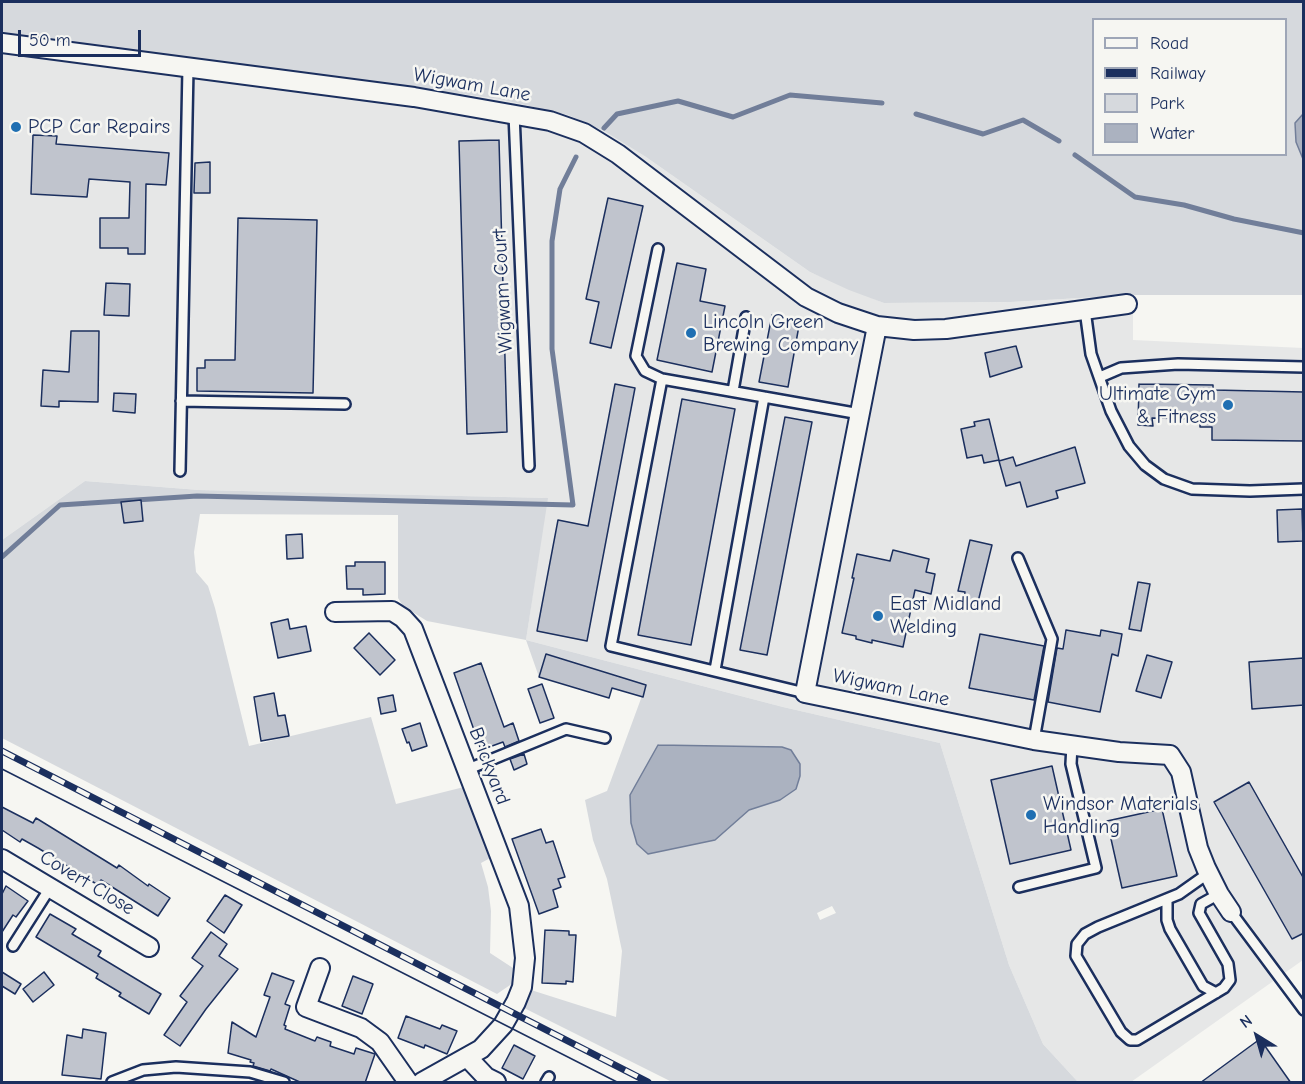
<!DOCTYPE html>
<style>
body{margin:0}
#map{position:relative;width:1305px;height:1084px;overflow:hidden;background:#f6f6f2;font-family:"Comic Neue",sans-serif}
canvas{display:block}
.frame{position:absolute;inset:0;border:3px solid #1b2f5e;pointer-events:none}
.legend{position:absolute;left:1092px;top:18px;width:195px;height:138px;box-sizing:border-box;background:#f6f6f2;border:2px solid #9ea6b7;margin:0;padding:8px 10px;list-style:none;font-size:18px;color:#1b2f5e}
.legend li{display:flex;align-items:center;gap:12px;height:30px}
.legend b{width:30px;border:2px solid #9ea6b7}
.north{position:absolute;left:1227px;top:1006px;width:60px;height:60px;-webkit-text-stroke:4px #f6f6f2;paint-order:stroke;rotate:323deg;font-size:16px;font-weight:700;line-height:24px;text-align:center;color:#1b2f5e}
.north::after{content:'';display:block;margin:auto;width:21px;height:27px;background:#1b2f5e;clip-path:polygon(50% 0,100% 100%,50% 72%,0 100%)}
.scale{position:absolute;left:18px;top:30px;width:123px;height:27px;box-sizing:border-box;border:3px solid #1b2f5e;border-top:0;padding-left:8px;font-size:18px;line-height:21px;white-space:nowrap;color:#1b2f5e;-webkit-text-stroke:4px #f6f6f2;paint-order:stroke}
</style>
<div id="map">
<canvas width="1305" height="1084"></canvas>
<div class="frame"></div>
<ul class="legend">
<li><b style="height:8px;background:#f6f6f2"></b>Road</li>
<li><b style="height:8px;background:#1b2f5e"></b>Railway</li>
<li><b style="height:16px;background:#d6d9dd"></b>Park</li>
<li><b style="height:16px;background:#abb2c0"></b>Water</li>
</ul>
<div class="north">N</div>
<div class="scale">50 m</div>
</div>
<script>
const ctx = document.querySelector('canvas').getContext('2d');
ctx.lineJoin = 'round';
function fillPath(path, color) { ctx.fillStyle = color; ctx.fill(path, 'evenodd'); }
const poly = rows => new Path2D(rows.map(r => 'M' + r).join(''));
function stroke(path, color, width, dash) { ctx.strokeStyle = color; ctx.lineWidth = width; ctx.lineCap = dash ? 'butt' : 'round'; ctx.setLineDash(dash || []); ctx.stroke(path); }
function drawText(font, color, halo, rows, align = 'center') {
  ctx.font = font + ' "Comic Neue",sans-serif'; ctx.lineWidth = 5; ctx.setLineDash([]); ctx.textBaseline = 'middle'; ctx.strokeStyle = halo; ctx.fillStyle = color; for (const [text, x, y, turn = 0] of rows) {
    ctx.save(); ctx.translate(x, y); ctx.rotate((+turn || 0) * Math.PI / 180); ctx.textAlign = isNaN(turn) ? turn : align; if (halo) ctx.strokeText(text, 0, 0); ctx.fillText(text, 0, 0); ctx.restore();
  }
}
const built = poly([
 [2,34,499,99,568,115,604,131,646,157,810,272,884,303,1011,302,1133,295,1133,340,1303,348,1303,960,1131,1082,1078,1082,1043,1044,1009,965,940,743,783,707,526,640,547,498,199,490,85,481,2,540]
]);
const green = poly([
 [2,2,1303,2,1303,295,1133,295,1011,302,884,303,849,290,810,272,646,157,604,131,568,115,499,99,2,34],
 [1094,20,1286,20,1286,154,1094,154],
 [85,481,199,490,548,498,526,640,783,707,940,743,1009,965,1043,1044,1078,1082,672,1082,522,1007,531,990,616,1017,622,951,607,879,593,840,585,800,607,791,646,685,547,654,539,677,526,640,427,621,403,606,398,598,398,515,200,514,194,552,196,572,208,586,215,608,249,746,371,717,396,804,468,786,494,856,481,863,488,887,491,911,490,953,513,968,513,983,497,994,2,738,2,540],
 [832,906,836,913,820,920,817,913]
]);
const water = poly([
 [1303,114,1303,159,1296,142,1295,123,1303,114],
 [658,745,782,747,791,750,800,764,800,776,796,789,780,800,749,810,715,840,648,854,637,844,631,823,630,795,658,745]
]);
const stream = poly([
 [916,114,983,134,1023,120,1059,141],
 [604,128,617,114,678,101,733,117,790,95,882,103],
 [1075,155,1135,197,1184,205,1234,219,1304,233],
 [2,557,60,505,197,496,573,505,552,349,552,241,560,189,576,157]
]);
const building = poly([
 [33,135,57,136,56,144,169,153,166,185,146,184,145,254,128,254,128,248,100,248,100,218,129,218,130,182,89,179,87,197,31,194,33,135],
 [499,140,507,432,467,434,459,141,499,140],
 [210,162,210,193,194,193,195,163,210,162],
 [608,198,643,206,611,348,590,343,599,302,586,299,608,198],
 [238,218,317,220,313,393,197,391,197,368,205,368,205,360,235,360,238,218],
 [677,263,706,269,700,301,725,306,712,372,657,360,677,263],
 [106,283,130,284,129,316,104,315,106,283],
 [772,315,800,320,788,387,759,382,772,315],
 [71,331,99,331,98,402,59,401,59,407,41,406,43,370,69,372,71,331],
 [1016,346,1022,367,990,377,985,353,1016,346],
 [615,384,635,388,587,641,537,631,558,520,588,526,615,384],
 [1139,384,1213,385,1213,390,1304,392,1304,441,1212,440,1212,427,1200,427,1200,419,1152,418,1153,426,1138,425,1139,384],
 [114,393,136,394,135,413,113,411,114,393],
 [682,399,735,409,691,645,638,635,682,399],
 [785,417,812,422,767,655,740,650,785,417],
 [989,419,999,460,984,463,982,455,967,458,961,429,975,426,974,422,989,419],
 [1075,447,1085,483,1056,491,1058,498,1027,507,1020,482,1006,486,999,461,1013,457,1016,466,1075,447],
 [141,500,143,521,124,523,121,502,141,500],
 [1302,509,1303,541,1278,542,1277,510,1302,509],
 [302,534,303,558,287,559,286,535,302,534],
 [970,540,992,545,977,606,963,604,965,592,958,591,970,540],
 [893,550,929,559,926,572,935,574,931,594,915,590,903,647,872,640,872,643,856,639,856,636,842,633,854,578,852,578,857,554,890,561,893,550],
 [355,562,385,562,385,594,363,595,363,589,347,589,346,566,355,566,355,562],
 [1138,582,1150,584,1141,631,1129,629,1138,582],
 [288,619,290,629,306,626,311,651,278,658,271,623,288,619],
 [1066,630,1100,636,1101,630,1122,634,1118,656,1112,654,1100,712,1048,702,1057,648,1063,649,1066,630],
 [369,633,395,660,380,675,354,648,369,633],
 [980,634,1044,646,1034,700,969,688,980,634],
 [546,654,646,685,643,697,612,688,609,698,539,677,546,654],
 [1147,655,1172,662,1161,698,1136,691,1147,655],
 [1304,658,1304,705,1252,709,1249,662,1304,658],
 [481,663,504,727,513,723,519,741,505,747,503,742,481,750,454,673,481,663],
 [542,684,554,718,540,723,528,689,542,684],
 [274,693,278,716,285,715,289,736,261,741,254,697,274,693],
 [393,695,396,711,381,714,378,698,393,695],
 [420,723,427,746,412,751,409,742,407,743,402,729,420,723],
 [524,754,527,764,514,770,510,759,524,754],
 [1052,766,1071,850,1010,864,991,780,1052,766],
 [1249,782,1304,879,1304,933,1292,939,1214,802,1249,782],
 [2,807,33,823,36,818,117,868,119,865,148,886,149,884,170,898,158,916,101,880,98,885,38,848,22,839,20,842,2,830,2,807],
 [1162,809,1177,876,1122,888,1107,821,1162,809],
 [541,829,546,843,553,841,565,877,558,879,561,887,553,890,558,907,539,914,512,839,541,829],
 [6,886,28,901,16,917,13,915,2,932,2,894,6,886],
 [225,895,242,905,224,933,207,921,225,895],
 [50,914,76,929,72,934,101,951,98,956,161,994,149,1014,119,996,121,993,96,978,98,974,36,937,50,914],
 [545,930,569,931,569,935,576,935,573,982,566,981,566,984,542,983,545,930],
 [211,932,227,944,219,956,238,969,206,1009,180,1046,164,1035,187,1002,180,996,203,966,192,958,211,932],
 [2,972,21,984,15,994,2,986,2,972],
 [44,972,54,985,33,1002,23,989,44,972],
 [272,973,294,981,285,1004,290,1006,284,1025,286,1026,285,1029,315,1041,317,1037,331,1042,330,1046,354,1054,356,1048,375,1054,365,1083,302,1083,271,1069,270,1071,253,1066,254,1063,250,1062,251,1060,228,1053,232,1022,256,1037,270,997,264,995,272,973],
 [353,976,373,984,362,1014,342,1006,353,976],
 [406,1016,440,1029,442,1025,457,1031,447,1054,425,1045,424,1048,398,1038,406,1016],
 [83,1029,106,1033,101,1079,62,1075,67,1035,82,1038,83,1029],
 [1260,1039,1291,1083,1200,1083,1260,1039],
 [514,1045,535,1056,523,1079,502,1068,514,1045]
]);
const service = poly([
 [514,114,529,466],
 [658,249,636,356,645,371,662,379,860,414],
 [1085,310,1091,354,1111,411,1129,446,1145,465,1164,479,1192,489,1250,491,1304,489],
 [1100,377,1121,368,1178,364,1304,367],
 [662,379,611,646,805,693],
 [733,391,746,317],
 [181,401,345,404],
 [180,471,188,68],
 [1018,558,1052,639,1034,740],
 [715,670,764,397],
 [466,770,566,729,605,738],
 [1206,869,1203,877,1179,894,1098,927,1085,934,1077,944,1076,956,1121,1032,1130,1040,1137,1040,1224,988,1230,980,1228,964,1199,913,1201,904,1219,894],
 [1019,887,1096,868,1071,764,1072,745],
 [1167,900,1167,920,1170,929,1203,986,1216,993],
 [1231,912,1304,1010],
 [13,946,50,888],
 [112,1082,143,1070,176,1067,250,1072,284,1082],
 [546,1082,549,1077]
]);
const minor = poly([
 [2,43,414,97,550,121,584,133,618,154,806,297,838,313,877,326,914,330,946,329,1127,304],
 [877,326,805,693,1034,740,1119,752,1170,755,1181,772,1198,848,1206,868,1219,894,1231,912],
 [335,612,392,611,403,618,413,629,519,906,525,958,522,987,516,1002,503,1025,481,1049,422,1082],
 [2,859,149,947],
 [320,968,306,1007,361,1028,380,1042,408,1082],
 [468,1058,486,1077,496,1082]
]);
const tram = poly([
 [2,769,617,1082]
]);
const rail = poly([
 [2,751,648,1082]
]);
const markers = [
 [16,127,6,"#1f6fb2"],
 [691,333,6,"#1f6fb2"],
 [1228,405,6,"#1f6fb2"],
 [878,616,6,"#1f6fb2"],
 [1031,815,6,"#1f6fb2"]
];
const streetNames = [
 ["Wigwam Lane",472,85,10],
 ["Wigwam Court",503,291,-93],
 ["Wigwam Lane",891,688,12],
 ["Brickyard",489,766,69],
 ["Covert Close",87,883,31]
];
const poiNames = [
 ["PCP Car Repairs",28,127],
 ["Lincoln Green",703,322],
 ["Brewing Company",703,345],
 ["Ultimate Gym",1216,394,"right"],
 ["& Fitness",1216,417,"right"],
 ["East Midland",890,604],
 ["Welding",890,627],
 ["Windsor Materials",1043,804],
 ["Handling",1043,827]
];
fillPath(built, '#e6e7e7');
fillPath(green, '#d6d9dd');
fillPath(water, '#abb2c0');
stroke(water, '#717e99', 1.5);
stroke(stream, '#717e99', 5);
fillPath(building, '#c0c4cd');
stroke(building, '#1b2f5e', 1.5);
stroke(service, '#1b2f5e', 14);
stroke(minor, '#1b2f5e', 22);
stroke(service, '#f6f6f2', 9);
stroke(minor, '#f6f6f2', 18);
stroke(tram, '#1b2f5e', 1.5);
stroke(rail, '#1b2f5e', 7);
stroke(rail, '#f6f6f2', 4.5, [14]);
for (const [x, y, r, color] of markers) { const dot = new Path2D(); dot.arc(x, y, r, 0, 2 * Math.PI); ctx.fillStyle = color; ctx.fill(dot); stroke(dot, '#f6f6f2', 2); }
drawText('20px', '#1b2f5e', '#f6f6f2', streetNames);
drawText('20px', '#1b2f5e', '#f6f6f2', poiNames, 'left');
</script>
